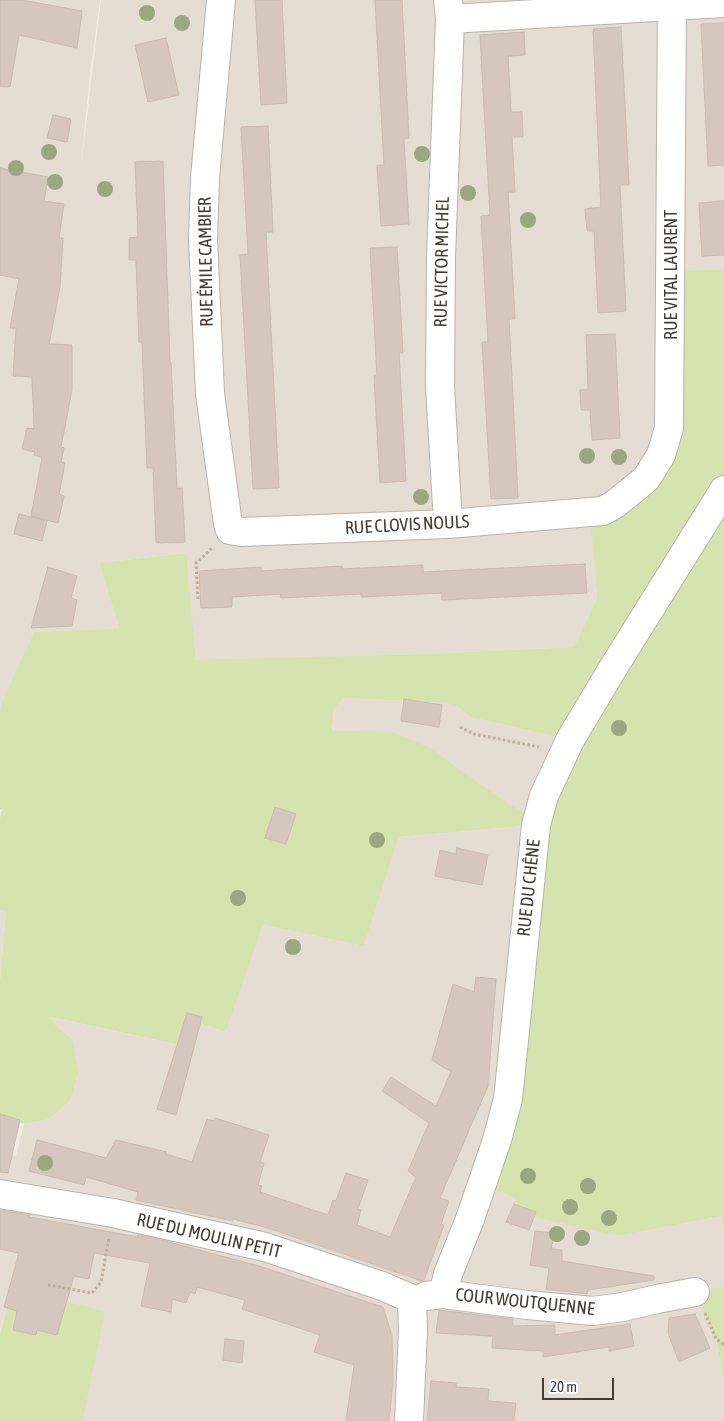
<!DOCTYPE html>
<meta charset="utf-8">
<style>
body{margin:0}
#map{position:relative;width:724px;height:1421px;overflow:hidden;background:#f1ebe5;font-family:"Asap Condensed",sans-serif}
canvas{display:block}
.scale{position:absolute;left:542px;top:1378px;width:72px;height:22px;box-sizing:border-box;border:2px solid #433b35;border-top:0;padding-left:6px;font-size:15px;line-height:18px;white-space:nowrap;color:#433b35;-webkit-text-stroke:4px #fff;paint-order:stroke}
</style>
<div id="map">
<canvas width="724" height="1421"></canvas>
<div class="scale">20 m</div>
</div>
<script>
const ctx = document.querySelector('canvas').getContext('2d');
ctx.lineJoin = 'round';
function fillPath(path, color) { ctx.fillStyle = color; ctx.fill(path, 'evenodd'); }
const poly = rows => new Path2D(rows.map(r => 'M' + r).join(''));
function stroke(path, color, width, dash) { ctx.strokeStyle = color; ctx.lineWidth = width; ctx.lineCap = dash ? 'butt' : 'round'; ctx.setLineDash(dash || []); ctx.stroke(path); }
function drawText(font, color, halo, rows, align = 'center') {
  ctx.font = font + ' "Asap Condensed",sans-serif'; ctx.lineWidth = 5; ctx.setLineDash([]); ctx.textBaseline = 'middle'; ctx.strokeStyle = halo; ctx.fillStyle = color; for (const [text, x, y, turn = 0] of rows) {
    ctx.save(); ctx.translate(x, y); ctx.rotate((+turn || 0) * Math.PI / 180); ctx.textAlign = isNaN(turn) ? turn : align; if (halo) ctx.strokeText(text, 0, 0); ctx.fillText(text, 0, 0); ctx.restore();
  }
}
const residential = poly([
 [0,0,100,0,89,81,81,168,101,0,724,0,724,269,671,273,661,455,591,513,597,598,574,647,422,654,196,661,185,553,99,563,119,628,34,632,0,711],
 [344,698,447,703,456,706,470,717,570,740,525,813,332,731,334,709],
 [536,825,482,1183,517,1199,514,1208,619,1236,722,1216,724,1225,724,1286,696,1292,716,1339,724,1383,724,1421,423,1421,423,1415,406,1421,83,1421,104,1311,12,1288,0,1331,0,1152,16,1156,24,1124,50,1119,70,1101,72,1038,56,1026,49,1017,183,1046,191,1021,226,1032,263,925,364,946,399,837],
 [0,910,6,912,0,981]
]);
const green = poly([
 [724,269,724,1225,722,1216,619,1236,539,1218,513,1209,516,1199,482,1183,535,825,399,837,364,946,263,925,226,1032,191,1021,184,1046,50,1017,56,1026,72,1038,78,1072,70,1101,50,1119,24,1124,0,1118,0,981,6,912,0,910,0,818,2,810,0,809,0,711,3,700,34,632,119,628,99,563,186,553,196,660,422,654,574,647,597,598,590,512,655,466,671,272],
 [344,698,447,703,456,706,470,717,570,740,544,795,525,813,510,805,428,747,392,732,332,731,334,709],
 [724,1286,724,1383,716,1339,695,1292],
 [12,1288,105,1311,83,1421,0,1421,0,1333]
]);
const building = poly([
 [0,0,22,0,82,11,77,48,19,35,10,87,0,86,0,0],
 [255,0,282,0,287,103,261,105,255,0],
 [375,0,402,0,409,138,404,139,409,224,381,226,377,165,384,165,375,0],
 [724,23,724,165,708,166,701,24,724,23],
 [621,27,629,185,620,185,626,311,598,313,594,231,587,231,585,209,601,207,593,29,621,27],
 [524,32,525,55,508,56,511,112,522,112,523,137,512,137,515,192,508,192,515,319,509,319,518,498,491,499,482,342,488,342,481,216,490,215,480,35,524,32],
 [166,38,179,95,148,102,135,45,166,38],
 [53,115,71,119,67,142,47,138,53,115],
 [268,126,273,232,266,232,279,488,253,489,240,255,248,254,241,127,268,126],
 [163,161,170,362,171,362,177,489,182,488,185,542,156,543,153,468,147,468,142,342,139,342,136,260,129,260,129,238,138,237,135,162,163,161],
 [0,168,48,177,44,201,64,204,59,238,63,238,60,287,49,344,72,345,72,390,61,447,64,448,61,462,65,463,59,494,64,496,58,523,31,516,42,458,34,455,35,452,22,449,27,428,34,429,32,377,13,376,16,328,10,328,19,279,0,275,0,168],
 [724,201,724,255,702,256,699,203,724,201],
 [397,247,403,353,399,353,406,481,380,483,374,376,377,376,370,248,397,247],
 [615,334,620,438,592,440,590,410,581,410,580,390,588,389,586,335,615,334],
 [19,514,47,521,42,541,14,534,19,514],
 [585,564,587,593,442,600,442,593,361,597,361,594,281,598,280,594,232,597,232,607,201,608,199,571,261,567,261,571,342,566,342,569,423,565,423,572,585,564],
 [48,567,77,576,71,598,77,600,72,626,31,628,48,567],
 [404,699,442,705,439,727,401,721,404,699],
 [275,807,296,814,286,844,265,838,275,807],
 [457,848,488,855,482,885,435,876,440,850,456,854,457,848],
 [476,977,496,979,488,1086,440,1198,449,1201,441,1224,444,1225,424,1280,422,1281,268,1228,233,1219,233,1221,136,1200,138,1192,86,1177,84,1185,29,1171,37,1140,106,1158,116,1140,167,1152,166,1154,192,1162,207,1119,214,1121,215,1118,269,1135,260,1162,264,1163,258,1185,262,1186,260,1192,328,1215,333,1200,336,1201,346,1173,368,1180,358,1209,361,1210,357,1225,390,1237,416,1177,408,1171,429,1123,382,1091,391,1077,436,1106,451,1072,432,1060,453,984,474,992,476,977],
 [187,1013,202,1017,176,1115,157,1109,187,1013],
 [0,1114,20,1120,8,1173,0,1172,0,1114],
 [514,1204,536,1212,529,1230,506,1222,514,1204],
 [0,1210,30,1215,29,1217,138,1237,138,1235,150,1237,259,1266,383,1307,392,1336,393,1381,389,1421,346,1421,354,1365,314,1352,320,1335,242,1309,245,1300,197,1287,195,1294,190,1292,186,1303,172,1299,171,1312,141,1306,150,1263,94,1253,89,1279,74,1276,57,1335,37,1330,36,1335,13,1330,17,1311,4,1307,19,1253,0,1249,0,1210],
 [535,1231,554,1233,551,1249,562,1250,562,1261,654,1276,654,1280,588,1290,587,1294,546,1289,549,1268,530,1265,535,1231],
 [439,1310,513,1319,513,1326,555,1325,555,1335,630,1324,634,1346,609,1351,609,1347,543,1357,543,1351,492,1348,493,1336,436,1333,439,1310],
 [695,1314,710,1348,679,1362,668,1333,669,1318,695,1314],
 [225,1339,244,1341,242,1363,223,1360,225,1339],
 [431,1381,456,1383,456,1387,489,1389,488,1401,516,1403,514,1421,427,1421,431,1381]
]);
const path = poly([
 [198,599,196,563,212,548],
 [460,727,474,734,539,747],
 [48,1285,92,1293,101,1282,109,1238],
 [705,1313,716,1339,724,1345]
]);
const minor = poly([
 [221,0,205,178,203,239,210,394,228,524,230,530,241,532,448,524,590,512,603,511,615,504,646,479,661,455,669,428,672,0],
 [448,0,450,19,441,256,440,387,448,524],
 [450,19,724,3],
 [0,1194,113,1213,265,1247,382,1286,412,1299],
 [443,1294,448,1274,470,1219,497,1140,508,1099,536,825,544,796,570,740,613,668,724,490],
 [426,1296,443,1294,527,1305,593,1311,623,1307,657,1299,695,1292],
 [409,1421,413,1330,412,1299]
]);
const trees = [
 [147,13],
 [182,23],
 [49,152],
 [422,154],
 [16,168],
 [55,182],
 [105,189],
 [468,193],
 [528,220],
 [587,456],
 [619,457],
 [421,497],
 [619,728],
 [377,840],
 [238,898],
 [293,947],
 [45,1163],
 [528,1176],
 [588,1186],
 [570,1207],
 [609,1218],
 [557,1234],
 [582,1238]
];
const streetNames = [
 ["RUE ÉMILE CAMBIER",206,262,-91],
 ["RUE VICTOR MICHEL",442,262,-89],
 ["RUE VITAL LAURENT",671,275,-90],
 ["RUE CLOVIS NOULS",407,525,-3],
 ["RUE DU CHÊNE",529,888,-84],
 ["RUE DU MOULIN PETIT",209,1236,13],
 ["COUR WOUTQUENNE",525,1302,6]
];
fillPath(residential, '#e5dcd3');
fillPath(green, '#d6e3af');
fillPath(building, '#d5c7be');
stroke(building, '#ccbbae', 1);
stroke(minor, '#bcb1a8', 30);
stroke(path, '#bdaa9a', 3, [2.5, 2.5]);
stroke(minor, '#fff', 28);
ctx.fillStyle = '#9aa77f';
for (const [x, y] of trees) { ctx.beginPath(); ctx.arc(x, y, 8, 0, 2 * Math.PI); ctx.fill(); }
drawText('18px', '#433b35', '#fff', streetNames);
</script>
